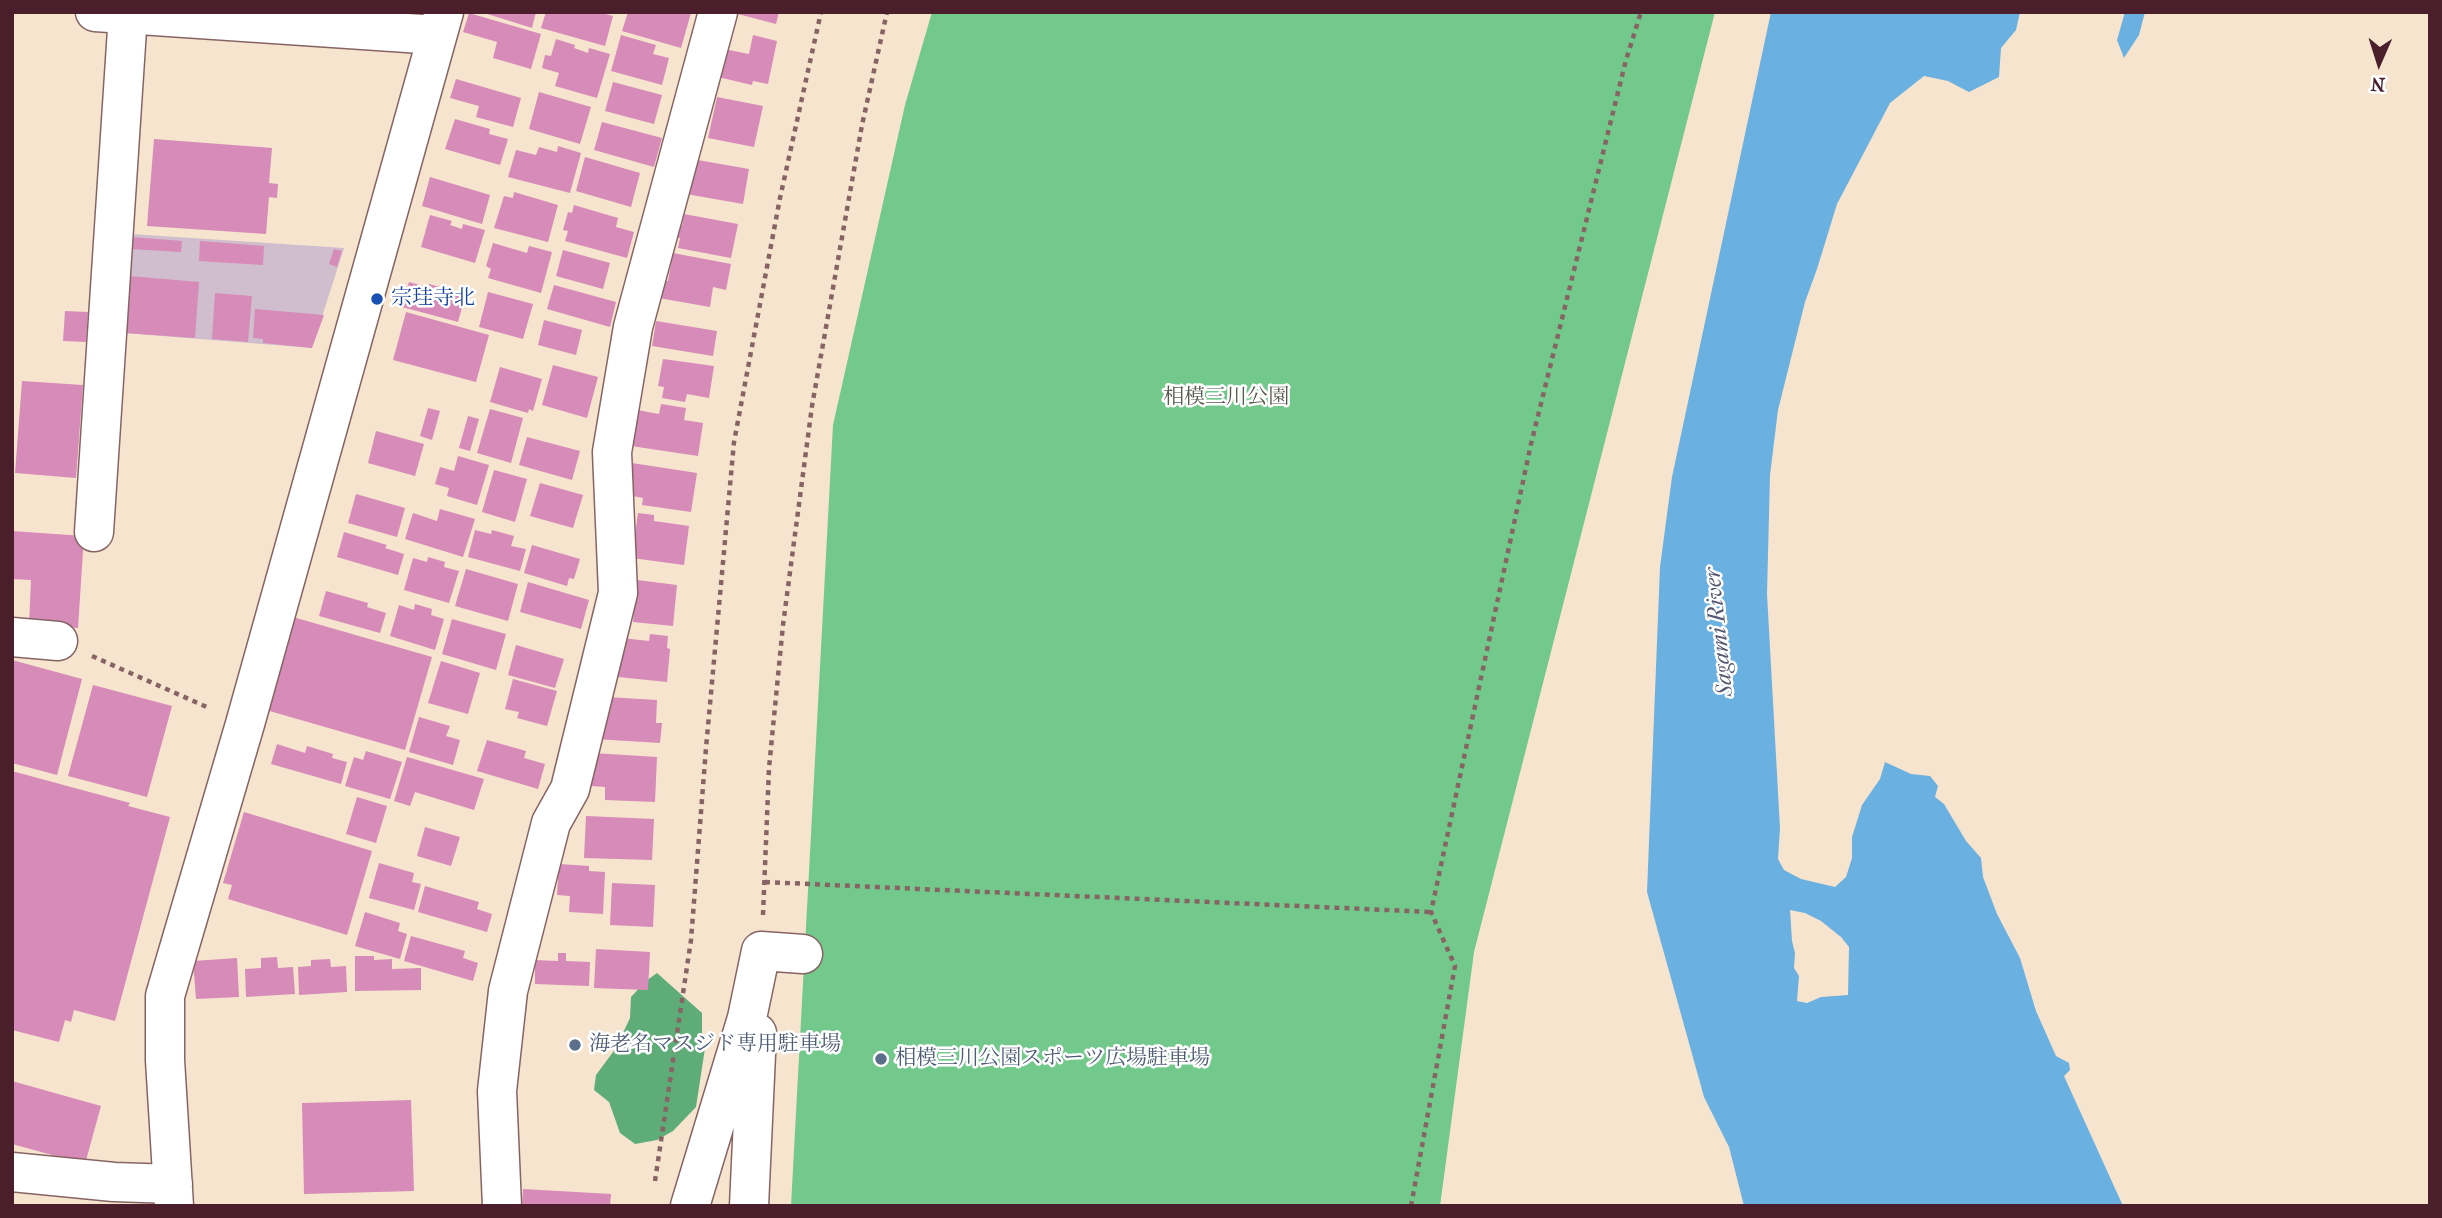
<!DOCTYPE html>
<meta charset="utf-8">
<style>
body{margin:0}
#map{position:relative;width:2442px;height:1218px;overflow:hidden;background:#f7e4ce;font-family:"IM FELL French Canon",serif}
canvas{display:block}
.frame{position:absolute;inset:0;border:14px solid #4a1f2b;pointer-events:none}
.north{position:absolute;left:2344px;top:28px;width:70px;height:70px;-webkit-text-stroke:5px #fff;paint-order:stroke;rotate:183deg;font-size:19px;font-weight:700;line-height:28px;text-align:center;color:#4a1f2b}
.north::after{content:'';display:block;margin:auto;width:24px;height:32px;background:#4a1f2b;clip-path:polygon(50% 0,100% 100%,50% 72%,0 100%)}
</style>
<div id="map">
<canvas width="2442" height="1218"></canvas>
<div class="frame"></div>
<div class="north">N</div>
</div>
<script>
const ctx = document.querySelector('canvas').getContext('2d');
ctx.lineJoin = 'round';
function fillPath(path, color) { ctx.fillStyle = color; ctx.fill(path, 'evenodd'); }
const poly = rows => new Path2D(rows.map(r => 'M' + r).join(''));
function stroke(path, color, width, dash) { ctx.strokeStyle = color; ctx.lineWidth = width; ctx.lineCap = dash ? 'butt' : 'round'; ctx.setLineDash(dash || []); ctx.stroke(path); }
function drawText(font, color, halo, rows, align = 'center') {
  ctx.font = font + ' "IM FELL French Canon","Noto Serif JP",serif'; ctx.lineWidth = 5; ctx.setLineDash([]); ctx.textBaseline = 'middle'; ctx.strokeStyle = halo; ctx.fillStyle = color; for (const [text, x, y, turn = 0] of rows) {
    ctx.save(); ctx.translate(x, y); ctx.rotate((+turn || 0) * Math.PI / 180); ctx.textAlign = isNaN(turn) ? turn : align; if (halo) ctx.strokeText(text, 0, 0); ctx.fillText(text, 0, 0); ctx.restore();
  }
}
const industrial = poly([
 [131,234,344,248,312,348,125,333]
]);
const green = poly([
 [932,12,1715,12,1474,952,1440,1206,791,1206,833,425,905,105]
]);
const forest = poly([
 [657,973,702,1013,702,1034,705,1048,696,1107,673,1131,657,1140,635,1144,620,1133,609,1102,594,1090,596,1075,616,1048,630,1018,631,997,646,981]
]);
const water = poly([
 [1771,12,2020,12,2016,30,2001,48,1999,77,1969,92,1948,81,1924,76,1890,103,1837,204,1817,269,1805,302,1778,410,1770,475,1767,594,1780,828,1778,859,1784,870,1801,879,1835,887,1846,877,1852,858,1852,837,1862,805,1880,779,1885,762,1911,774,1930,776,1938,786,1935,797,1944,804,1966,841,1981,858,1983,877,1997,914,2020,958,2036,1011,2056,1056,2069,1063,2070,1070,2064,1076,2123,1206,1744,1206,1729,1147,1704,1097,1647,892,1660,567,1672,477],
 [1790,910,1805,913,1821,921,1841,937,1849,947,1848,995,1821,997,1807,1003,1797,1001,1799,976,1794,968,1795,953,1792,941],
 [2125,12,2145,12,2139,35,2124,58,2117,40]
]);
const building = poly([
 [481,12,536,12,532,28],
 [546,12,598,12,613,16,605,46,541,28],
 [628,12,691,13,681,48,622,31],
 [730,12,779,12,776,24],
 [469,13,541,34,531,69,493,58,497,42,463,32],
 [621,35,656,45,653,54,669,58,662,85,611,71],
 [753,35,777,41,768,84,753,81,752,85,718,77,724,49,749,54],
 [556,39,575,45,574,48,588,53,589,48,610,54,597,98,555,86,559,73,542,68,545,55,551,56],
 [456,79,521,98,513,127,476,117,479,106,450,98],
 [613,82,662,95,654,124,605,111],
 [539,92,591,107,580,144,529,129],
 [717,97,763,106,754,147,708,138],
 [455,119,490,129,489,134,508,139,500,165,445,149],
 [602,122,662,138,654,167,594,150],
 [154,139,272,148,269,183,278,184,277,198,269,197,266,234,147,226],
 [558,146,581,153,570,193,508,177,516,150,536,155,539,147,557,152],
 [585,157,640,173,631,207,576,191],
 [692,159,749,169,743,204,686,194],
 [430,177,490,195,482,224,422,206],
 [514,192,558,205,548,242,494,228,504,196,513,198],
 [574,205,618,218,616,227,634,232,627,258,565,241,568,231,563,230,568,212,572,213],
 [684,214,738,224,731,258,678,248,680,238,669,236,671,224,682,226],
 [430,215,452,221,450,225,462,229,463,224,485,230,475,263,421,247],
 [131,237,182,241,181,252,130,249],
 [200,241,264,246,263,265,199,261],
 [493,243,527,253,529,246,552,252,541,293,488,278,491,269,486,266],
 [334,249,342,251,337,267,329,264],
 [563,250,610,263,603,289,556,276],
 [673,253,731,264,726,290,713,287,710,307,659,298,662,280,668,281],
 [129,276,199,282,195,338,125,333],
 [409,282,427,287,429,284,447,289,445,292,465,297,458,322,402,307],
 [554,285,616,302,610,327,547,309],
 [488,292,533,304,523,339,479,327],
 [215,293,252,296,248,342,212,339],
 [255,309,324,315,312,348,263,343,263,339,253,338],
 [65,311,88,312,86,342,63,341],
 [406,312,489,335,476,382,393,360],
 [544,320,582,330,576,355,538,345],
 [656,321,717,331,713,356,652,346],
 [663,359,714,366,709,398,687,394,685,402,662,398,664,387,658,386],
 [553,365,598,377,587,418,542,405],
 [500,367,542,379,533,411,529,409,528,413,490,402],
 [22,381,83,385,76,478,15,473],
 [661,404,686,408,684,420,703,423,698,456,631,446,637,410,659,414],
 [428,408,440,411,432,440,420,436],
 [490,409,523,418,511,463,477,453],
 [468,416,479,419,470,451,459,448],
 [376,431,424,444,415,476,368,463],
 [527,437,580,451,572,480,519,465],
 [458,456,489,465,477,505,447,496,449,488,435,484,440,467,454,471],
 [632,463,697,473,691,512,642,505,643,498,627,495],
 [494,470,527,479,515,522,482,512],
 [540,483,583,495,573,528,530,516],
 [356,494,405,508,397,537,348,523],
 [440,509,475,519,463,557,405,539,413,513,437,521],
 [638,513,654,515,654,521,689,526,684,565,632,558],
 [475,530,491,534,492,530,514,536,511,546,526,549,520,571,468,557],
 [12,531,84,536,78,628,29,625,31,580,12,579],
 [344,532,387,545,385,548,404,554,398,575,337,557],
 [532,545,580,559,574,579,569,578,567,586,524,573],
 [428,557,445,562,444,567,459,571,449,603,404,590,413,558,427,562],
 [466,569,518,584,508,621,455,606],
 [637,580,677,585,673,626,633,622],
 [528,582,589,600,581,629,520,612],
 [326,591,368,603,367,607,386,613,380,633,319,616],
 [415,604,432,609,431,615,444,619,435,650,390,636,399,605,414,610],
 [293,617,432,657,405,750,266,710],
 [452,619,506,634,496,670,442,654],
 [650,634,668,636,667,648,670,649,667,682,618,677,622,638,649,641],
 [516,645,564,659,555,688,508,675],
 [12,660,82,679,57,775,12,763],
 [441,661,480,673,468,714,428,703],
 [513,679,557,691,547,726,517,718,519,712,505,709],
 [93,685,172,706,147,797,68,776],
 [607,697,657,700,656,723,662,723,660,743,595,739],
 [419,717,450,726,446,736,460,740,453,765,409,752],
 [487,740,526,751,524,758,545,764,538,789,477,771],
 [277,744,305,753,307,746,333,754,332,758,347,762,341,784,271,764],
 [366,751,402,762,390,799,345,786,354,757,363,760],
 [593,753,657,757,655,802,605,800,605,787,591,786],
 [407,757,484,779,474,810,415,792,410,806,394,801],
 [12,771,130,803,128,806,170,817,115,1021,74,1010,71,1022,65,1020,59,1042,12,1030],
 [357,797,387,806,376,843,346,834],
 [244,812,372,851,347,935,228,899,232,885,223,883],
 [586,816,654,819,652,860,584,858],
 [425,827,460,837,451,866,417,856],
 [379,863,414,873,412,882,421,884,414,910,369,898],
 [559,864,589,866,589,871,605,872,603,914,569,912,570,896,557,895],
 [612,883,655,885,653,927,610,925],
 [425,886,479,902,477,909,492,914,487,932,418,912],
 [365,912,400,923,398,931,407,934,400,959,355,946],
 [411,936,465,951,463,958,478,963,473,981,404,961],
 [596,949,650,952,648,990,594,988],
 [558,953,566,953,566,961,590,962,589,986,535,984,535,960,558,961],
 [355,956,374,956,374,960,392,959,392,969,421,968,421,990,355,991],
 [277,957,278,968,293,967,295,994,246,997,245,969,261,968,261,958],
 [237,958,239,997,196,999,193,961],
 [330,959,331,967,346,966,347,992,299,995,298,967,311,966,311,960],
 [12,1081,101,1106,85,1164,12,1144],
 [411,1100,414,1191,304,1194,302,1103],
 [523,1189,611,1194,610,1206,522,1206]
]);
const path = poly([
 [92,656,209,708],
 [765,882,1431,912],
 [763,915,769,768,783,625,812,406,862,125,887,12],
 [655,1181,691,940,706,748,734,442,780,198,821,12],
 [1411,1206,1455,966,1431,912,1531,444,1626,60,1641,12]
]);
const minor = poly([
 [95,12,437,35],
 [94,532,128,14],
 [12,637,58,641],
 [12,1172,114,1182,173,1184],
 [174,1206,165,1060,165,996,245,724,444,12],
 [502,1206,497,1091,508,991,551,823,570,789,618,593,612,452,633,327,718,12],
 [690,1206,747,1018,761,951,803,954],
 [749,1206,757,1033]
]);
const markers = [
 [377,299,7,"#1a4fb4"],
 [575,1045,7,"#5c6f8a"],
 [881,1059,7,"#5c6f8a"]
];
const transitNames = [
 ["宗珪寺北",391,299]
];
const parkNames = [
 ["相模三川公園",1226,398]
];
const serviceNames = [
 ["海老名マスジド専用駐車場",589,1045],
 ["相模三川公園スポーツ広場駐車場",895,1059]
];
const waterNames = [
 ["Sagami River",1720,632,-96]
];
fillPath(industrial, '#d0bdcd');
fillPath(green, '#73c88c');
fillPath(forest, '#5eac78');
fillPath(water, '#6ab0e0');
fillPath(building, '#d68bb8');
stroke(minor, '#876464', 41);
stroke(path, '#876464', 4.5, [5, 5]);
stroke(minor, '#fff', 38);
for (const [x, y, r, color] of markers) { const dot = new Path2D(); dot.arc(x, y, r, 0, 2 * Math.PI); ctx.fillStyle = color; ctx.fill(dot); stroke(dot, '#fff', 2.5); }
drawText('21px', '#164399', '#fff', transitNames, 'left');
drawText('21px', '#585a4d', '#fff', parkNames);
drawText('21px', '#4e5e75', '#fff', serviceNames, 'left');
drawText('italic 23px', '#575973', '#fff', waterNames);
</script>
